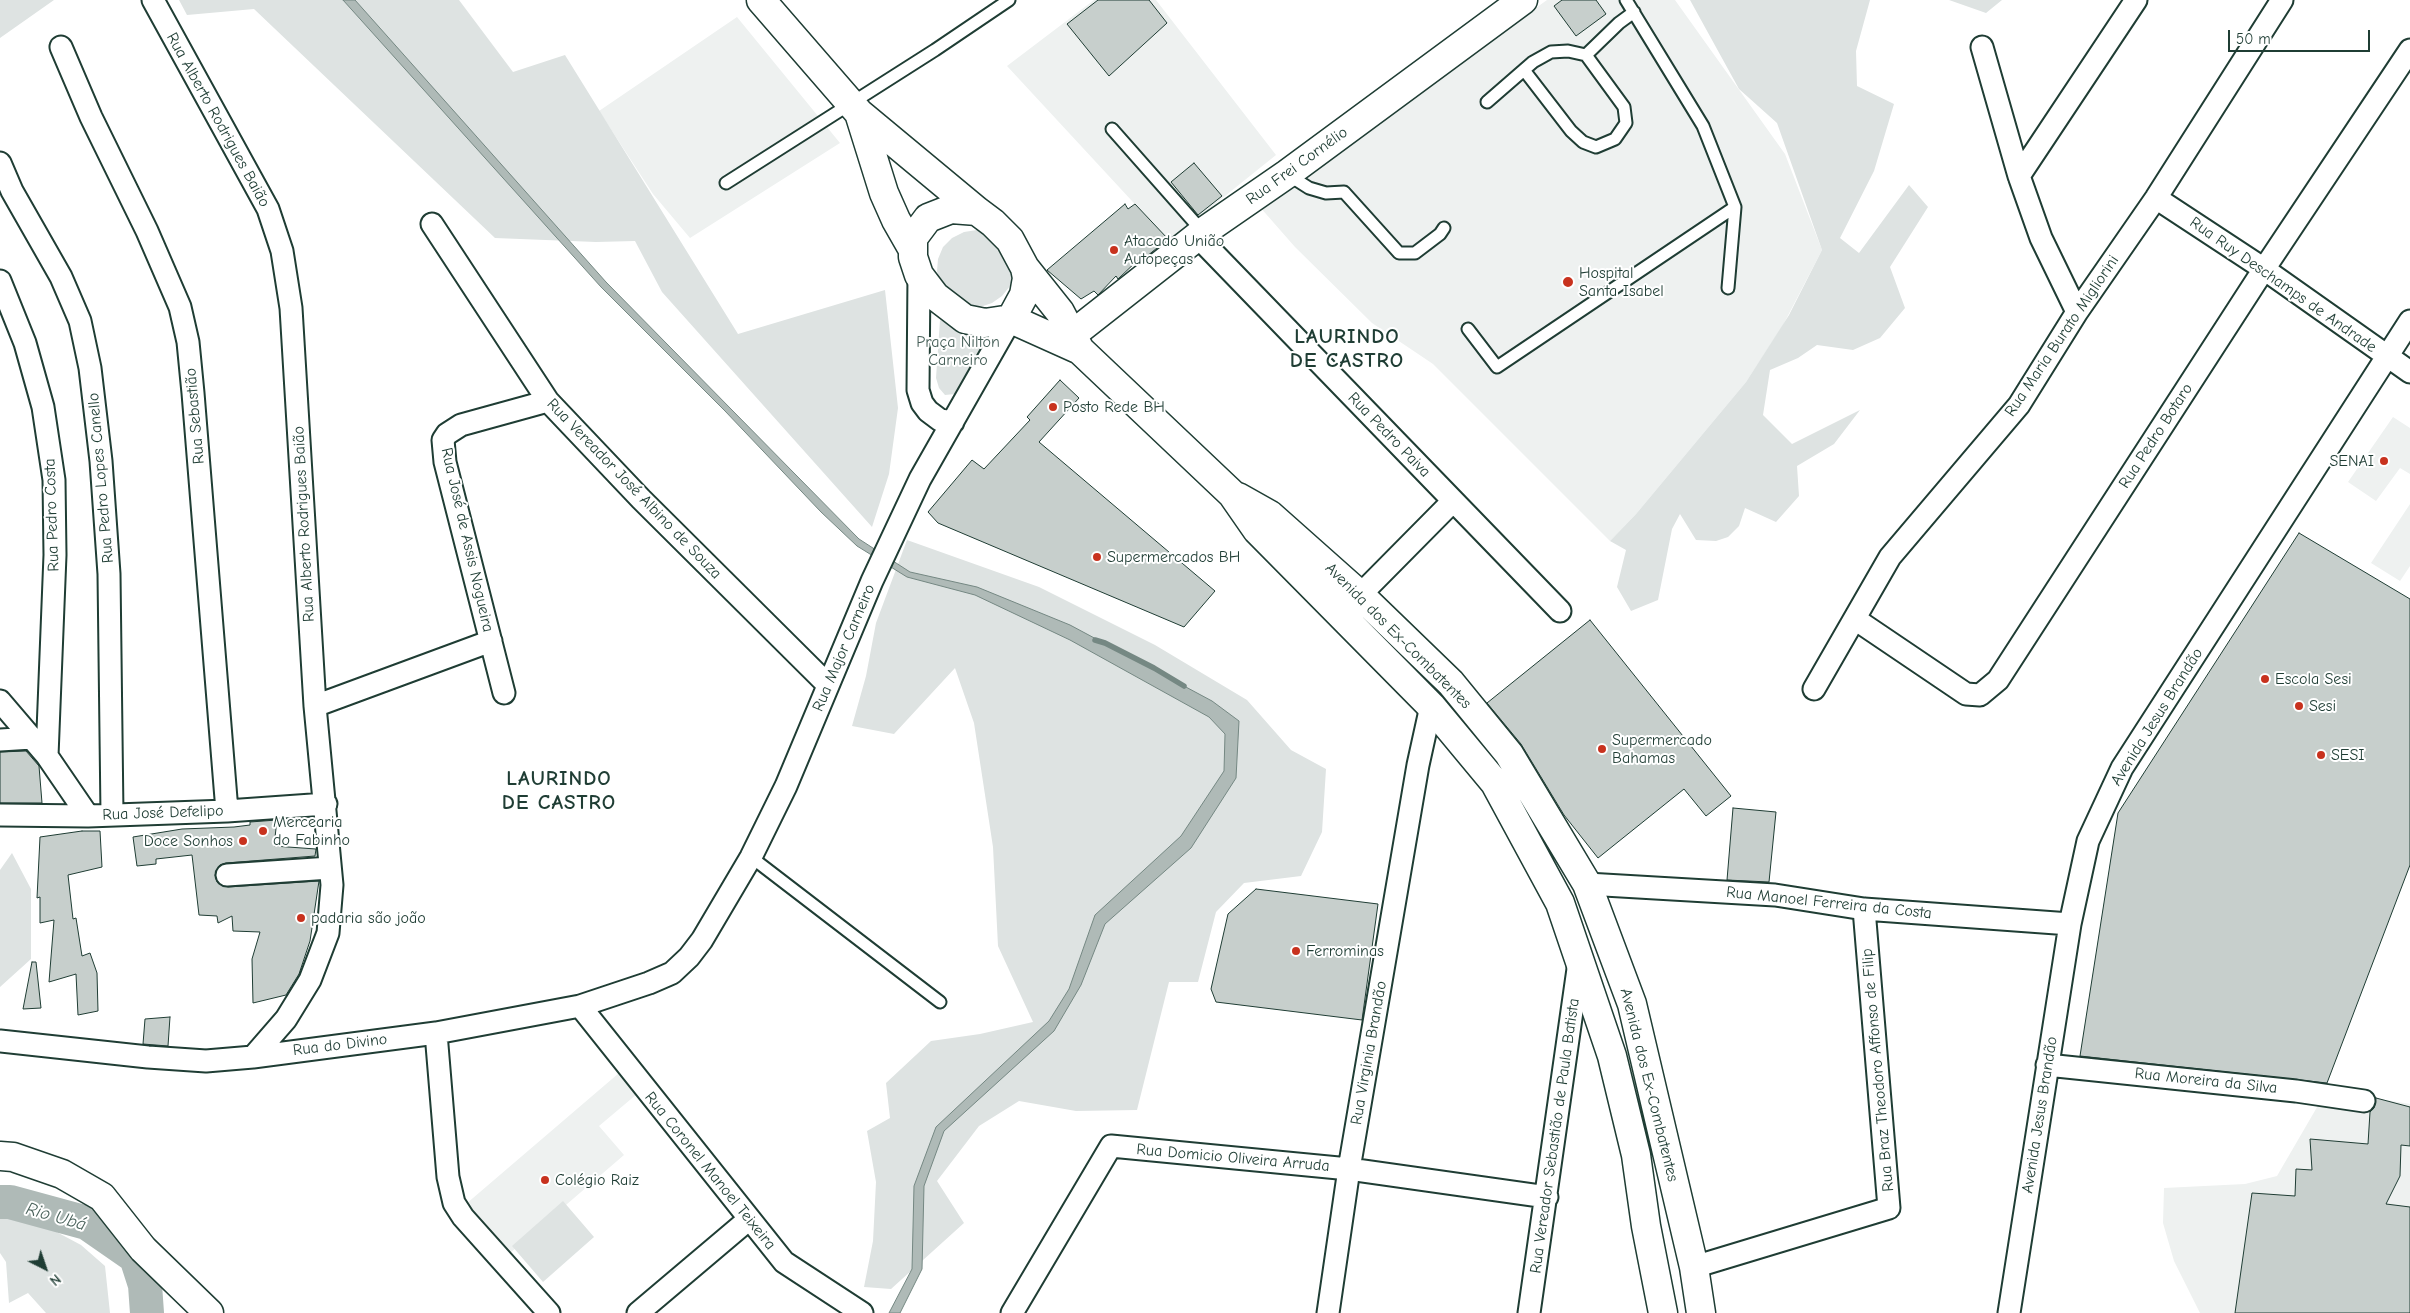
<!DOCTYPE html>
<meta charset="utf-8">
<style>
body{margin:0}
#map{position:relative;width:2410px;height:1313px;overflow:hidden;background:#fff;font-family:"Comic Neue",sans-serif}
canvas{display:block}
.north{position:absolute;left:20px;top:1243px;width:50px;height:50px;-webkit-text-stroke:4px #fff;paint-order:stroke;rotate:139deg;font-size:14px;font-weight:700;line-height:20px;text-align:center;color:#1f3d34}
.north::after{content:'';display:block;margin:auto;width:18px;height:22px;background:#1f3d34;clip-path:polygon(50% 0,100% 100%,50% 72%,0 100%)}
.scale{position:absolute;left:2228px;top:30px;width:142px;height:22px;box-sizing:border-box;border:2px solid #1f3d34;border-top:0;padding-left:6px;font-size:15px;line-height:18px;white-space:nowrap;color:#1f3d34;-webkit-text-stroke:4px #fff;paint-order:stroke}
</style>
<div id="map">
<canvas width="2410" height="1313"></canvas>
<div class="north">N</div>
<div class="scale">50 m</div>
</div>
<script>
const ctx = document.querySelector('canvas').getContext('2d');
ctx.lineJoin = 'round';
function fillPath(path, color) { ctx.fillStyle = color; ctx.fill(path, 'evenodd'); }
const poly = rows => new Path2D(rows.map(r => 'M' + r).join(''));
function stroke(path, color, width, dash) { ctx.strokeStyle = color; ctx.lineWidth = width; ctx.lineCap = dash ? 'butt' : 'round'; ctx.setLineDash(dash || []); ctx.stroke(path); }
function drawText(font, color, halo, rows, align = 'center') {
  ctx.font = font + ' "Comic Neue",sans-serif'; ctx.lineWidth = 4; ctx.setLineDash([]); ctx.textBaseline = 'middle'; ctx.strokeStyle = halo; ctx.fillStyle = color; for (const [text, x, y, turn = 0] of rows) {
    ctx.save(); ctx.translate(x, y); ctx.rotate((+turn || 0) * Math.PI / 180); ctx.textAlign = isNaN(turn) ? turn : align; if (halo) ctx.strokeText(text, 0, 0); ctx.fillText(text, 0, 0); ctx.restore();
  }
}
const built = poly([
 [1094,0,1156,0,1276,155,1169,241,1007,66],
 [1547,0,1675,0,1785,154,1822,250,1782,327,1746,382,1636,514,1610,541,1433,364,1372,323,1295,247,1259,206],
 [737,17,840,143,690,238,653,194,599,111],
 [2393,417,2410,428,2410,474,2400,468,2376,501,2348,482],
 [2410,504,2410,566,2400,581,2371,563],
 [619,1073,637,1094,599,1126,624,1155,509,1254,466,1204],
 [2327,1090,2410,1104,2410,1313,2200,1313,2174,1261,2163,1223,2164,1188,2245,1184,2277,1176]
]);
const green = poly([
 [0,0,54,0,0,38],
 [179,0,459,0,513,72,565,55,738,334,885,290,898,408,889,474,872,527,662,292,635,241,596,242,495,238,254,9,187,15],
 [1690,0,1870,0,1856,51,1857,86,1894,104,1874,171,1840,238,1859,253,1909,185,1928,207,1890,267,1905,308,1880,338,1853,350,1817,345,1798,358,1770,370,1763,415,1792,444,1860,410,1834,444,1797,466,1799,496,1776,522,1745,508,1739,526,1728,537,1716,541,1696,540,1680,514,1672,529,1658,600,1631,611,1617,587,1626,550,1610,541,1636,514,1746,382,1789,315,1822,250,1777,123,1739,89],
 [1949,0,2002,0,1986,13],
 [977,230,989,232,1014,273,1010,286,1002,296,992,303,980,307,968,306,940,283,937,271,938,259,943,247,952,238,964,232],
 [940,320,987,340,955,394,945,395,939,388,936,378],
 [907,540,1039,587,1155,645,1247,700,1291,750,1326,769,1322,832,1301,876,1244,883,1216,912,1198,982,1169,982,1137,1110,1076,1111,1019,1101,979,1126,937,1181,964,1223,891,1289,864,1287,873,1241,876,1182,867,1131,890,1118,886,1083,931,1041,980,1034,1033,1022,998,946,993,847,974,723,955,668,894,734,852,726,866,676,876,623],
 [12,853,31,889,31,959,0,987,0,870],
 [563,1201,594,1237,543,1282,512,1246],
 [2,1214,51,1229,81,1245,105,1266,110,1313,46,1313,28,1293,9,1303,6,1262,0,1253,0,1219]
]);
const water = poly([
 [343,0,355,0,606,282,859,539,910,572,977,587,1070,625,1212,701,1239,721,1236,778,1191,848,1105,924,1081,985,1054,1031,944,1131,924,1186,922,1269,900,1313,889,1313,912,1269,914,1186,936,1127,1049,1021,1069,989,1095,915,1181,836,1224,771,1225,734,1209,717,1070,640,975,595,907,577,857,546,821,512,725,411,601,287,343,0]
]);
const stream = poly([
 [1095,640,1105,643,1154,668,1184,686]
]);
const river = poly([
 [0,1202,10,1202,87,1223,136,1257,145,1285,147,1313]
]);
const building = poly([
 [1098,0,1149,0,1167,23,1109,76,1067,24,1098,0],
 [1562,0,1596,0,1606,14,1576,36,1554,6,1562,0],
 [1194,163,1222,196,1198,215,1171,182,1194,163],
 [1125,204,1128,209,1135,204,1168,239,1141,261,1139,259,1118,279,1116,276,1098,295,1094,291,1081,299,1047,270,1125,204],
 [1060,380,1079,398,1039,442,1215,591,1184,627,938,523,928,512,972,460,984,469,1030,420,1027,417,1060,380],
 [2299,533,2410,599,2410,865,2327,1083,2080,1056,2118,813,2299,533],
 [1590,620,1731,796,1706,816,1684,789,1598,858,1564,815,1521,744,1487,703,1590,620],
 [26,751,39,766,42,803,0,803,0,752,26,751],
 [1733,808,1776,812,1769,882,1727,880,1733,808],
 [277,820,274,846,316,849,315,856,226,863,220,865,215,875,217,882,228,887,319,881,310,941,299,974,286,995,253,1003,252,959,260,932,233,931,232,916,218,923,217,916,199,915,192,855,156,859,156,864,137,866,133,837,182,829,234,827,250,825,250,822,277,820],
 [82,831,100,831,102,867,68,875,73,919,76,918,82,956,90,953,97,973,98,1011,78,1015,76,974,49,982,54,920,40,923,40,897,37,898,40,837,82,831],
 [1256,889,1378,904,1362,1020,1216,1002,1211,989,1228,914,1256,889],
 [32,962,36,962,41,1008,23,1009,32,962],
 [170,1017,168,1046,143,1044,145,1019,170,1017],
 [2376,1098,2410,1107,2410,1146,2401,1145,2400,1176,2386,1204,2410,1207,2410,1313,2235,1313,2252,1193,2295,1196,2296,1169,2312,1170,2310,1139,2368,1144,2370,1112,2374,1108,2376,1098]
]);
const lane = poly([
 [1626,0,1703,126,1735,207,1728,288],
 [1524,70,1571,131,1583,142,1596,147,1615,139,1626,123,1624,107,1586,55],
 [1487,102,1533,62,1551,52,1568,51,1586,55,1619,23,1634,12],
 [1112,129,1203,232],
 [1287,174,1309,188,1326,193,1344,192,1399,253,1415,253,1440,234,1444,228],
 [726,183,935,50,1009,0],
 [1468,329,1497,367,1735,207],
 [751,857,940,1002]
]);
const street = poly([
 [153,0,268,209,282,251,291,308,315,706,332,885,328,933,310,980,286,1019,253,1057],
 [61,47,91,117,147,231,180,307,188,342,193,393,227,811],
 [1982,47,2019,176,2041,238,2077,312],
 [0,163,12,191,61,277,80,321,90,368,101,461,109,574,112,814],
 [2019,176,2136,0],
 [2156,198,2264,269,2410,372],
 [432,224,548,401,641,499,827,684],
 [1197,236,1560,611],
 [919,275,918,390,922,403,928,411,940,420,953,422],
 [0,281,25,343,43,407,54,480,55,555,47,756],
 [1360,595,1453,501],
 [1855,619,1966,694,1980,695,1998,680,2264,269,2410,50],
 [1814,689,1890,557,2019,405,2077,312,2156,198,2282,0],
 [504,693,445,462,443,440,447,434,461,425,548,401],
 [0,701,47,756,88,816],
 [315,706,491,641],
 [0,740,32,738],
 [0,815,88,816,227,811,326,804],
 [227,875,330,868],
 [1587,884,1775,895,1864,909,2070,924],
 [580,1006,784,1262,862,1313],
 [436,1033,448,1177,454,1203,463,1217,549,1313],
 [0,1041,148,1057,206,1061,253,1057,436,1033,580,1006,649,983,672,973,689,957,702,940,751,857,786,786,872,581,920,479,1011,319],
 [2047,1065,2296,1091,2364,1101],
 [1694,1267,1889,1208,1864,909],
 [638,1313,748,1220],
 [1012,1313,1111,1146,1349,1169,1547,1197],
 [1328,1313,1349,1169,1418,765,1431,706],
 [1529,1313,1579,962],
 [2009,1313,2070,924,2088,841,2122,768,2410,321]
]);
const secondary = poly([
 [1064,341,1203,232,1287,174,1523,0],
 [0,1156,13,1157,62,1174,102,1197,143,1249,209,1313]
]);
const primary = poly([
 [761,0,859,113,977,211],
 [859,113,884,193,896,220,912,248],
 [951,209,977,211,993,223,1010,240,1025,268,1027,278,1024,295,1011,319,985,323,965,319,935,296,919,275,913,257,913,238,928,218,951,209],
 [1025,268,1060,312,1080,350],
 [1011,319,1080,350,1232,494,1257,530,1431,706,1495,783,1560,903,1612,1056,1636,1155,1646,1226,1663,1313],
 [1238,497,1270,515,1360,595,1451,683,1509,754,1587,884,1632,1004,1694,1267,1701,1313]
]);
const markers = [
 [1114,250,5,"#c8321e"],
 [1568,282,6,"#c8321e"],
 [1053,407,5,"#c8321e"],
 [2384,461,5,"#c8321e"],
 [1097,557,5,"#c8321e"],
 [2265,679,5,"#c8321e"],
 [2299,706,5,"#c8321e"],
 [1602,749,5,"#c8321e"],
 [2321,755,5,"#c8321e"],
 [263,831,5,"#c8321e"],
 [243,841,5,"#c8321e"],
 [301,918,5,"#c8321e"],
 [1296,951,5,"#c8321e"],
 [545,1180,5,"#c8321e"]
];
const streetNames = [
 ["Rua Alberto Rodrigues Baião",218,120,61],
 ["Rua Frei Cornélio",1297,166,-36],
 ["Rua Ruy Deschamps de Andrade",2283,285,35],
 ["Rua Maria Burato Migliorini",2062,336,-56],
 ["Rua Sebastião",195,416,-95],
 ["Rua Pedro Paiva",1389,435,46],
 ["Rua Pedro Botaro",2156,436,-57],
 ["Rua Pedro Lopes Canello",101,478,-95],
 ["Rua Vereador José Albino de Souza",634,489,46],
 ["Rua Pedro Costa",52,515,-92],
 ["Rua Alberto Rodrigues Baião",304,524,-93],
 ["Rua José de Assis Nogueira",467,540,77],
 ["Avenida dos Ex-Combatentes",1398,636,45],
 ["Rua Major Carneiro",844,648,-67],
 ["Avenida Jesus Brandão",2157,717,-58],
 ["Rua José Defelipo",163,813,-2],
 ["Rua Manoel Ferreira da Costa",1829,903,6],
 ["Rua do Divino",340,1045,-7],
 ["Rua Virginia Brandão",1369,1053,-80],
 ["Rua Braz Theodoro Affonso de Filip",1878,1070,-95],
 ["Rua Moreira da Silva",2206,1081,6],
 ["Avenida dos Ex-Combatentes",1649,1085,76],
 ["Avenida Jesus Brandão",2040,1115,-81],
 ["Rua Vereador Sebastião de Paula Batista",1555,1136,-82],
 ["Rua Domicio Oliveira Arruda",1233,1158,5],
 ["Rua Coronel Manoel Teixeira",710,1171,51]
];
const poiNames = [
 ["Atacado União",1124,241],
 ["Autopeças",1124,259],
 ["Hospital",1579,273],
 ["Santa Isabel",1579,291],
 ["Posto Rede BH",1063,407],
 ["SENAI",2374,461,"right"],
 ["Supermercados BH",1107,557],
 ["Escola Sesi",2275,679],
 ["Sesi",2309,706],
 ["Supermercado",1612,740],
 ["Bahamas",1612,758],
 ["SESI",2331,755],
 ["Mercearia",273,822],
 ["do Fabinho",273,840],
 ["Doce Sonhos",233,841,"right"],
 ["padaria são joão",311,918],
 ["Ferrominas",1306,951],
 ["Colégio Raiz",555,1180]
];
const parkNames = [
 ["Praça Nilton",958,342],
 ["Carneiro",958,360]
];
const waterNames = [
 ["Rio Ubá",56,1217,16]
];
const districtNames = [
 ["LAURINDO",1347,337],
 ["DE CASTRO",1347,361],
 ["LAURINDO",559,779],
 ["DE CASTRO",559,803]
];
fillPath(built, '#eef1f0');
fillPath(green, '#dee3e2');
fillPath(water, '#afbab7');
stroke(water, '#758883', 1);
stroke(stream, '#758883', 5.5);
stroke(river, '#afbab7', 34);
fillPath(building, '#c7cfcc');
stroke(building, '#1f3d34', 1);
stroke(lane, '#1f3d34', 15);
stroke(street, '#1f3d34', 25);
stroke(secondary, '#1f3d34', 31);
stroke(primary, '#1f3d34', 31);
stroke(lane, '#fff', 11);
stroke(street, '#fff', 21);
stroke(secondary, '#fff', 28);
stroke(primary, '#fff', 28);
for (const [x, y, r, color] of markers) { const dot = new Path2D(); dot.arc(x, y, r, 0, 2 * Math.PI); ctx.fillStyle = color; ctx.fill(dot); stroke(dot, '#fff', 2); }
drawText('16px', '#1f3d34', '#fff', streetNames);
drawText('16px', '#1f3d34', '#fff', poiNames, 'left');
drawText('16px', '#455e57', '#fff', parkNames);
drawText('italic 18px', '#4a625b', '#fff', waterNames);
ctx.letterSpacing = '1px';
drawText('bold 21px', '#1f3d34', '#fff', districtNames);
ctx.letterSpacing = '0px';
</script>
